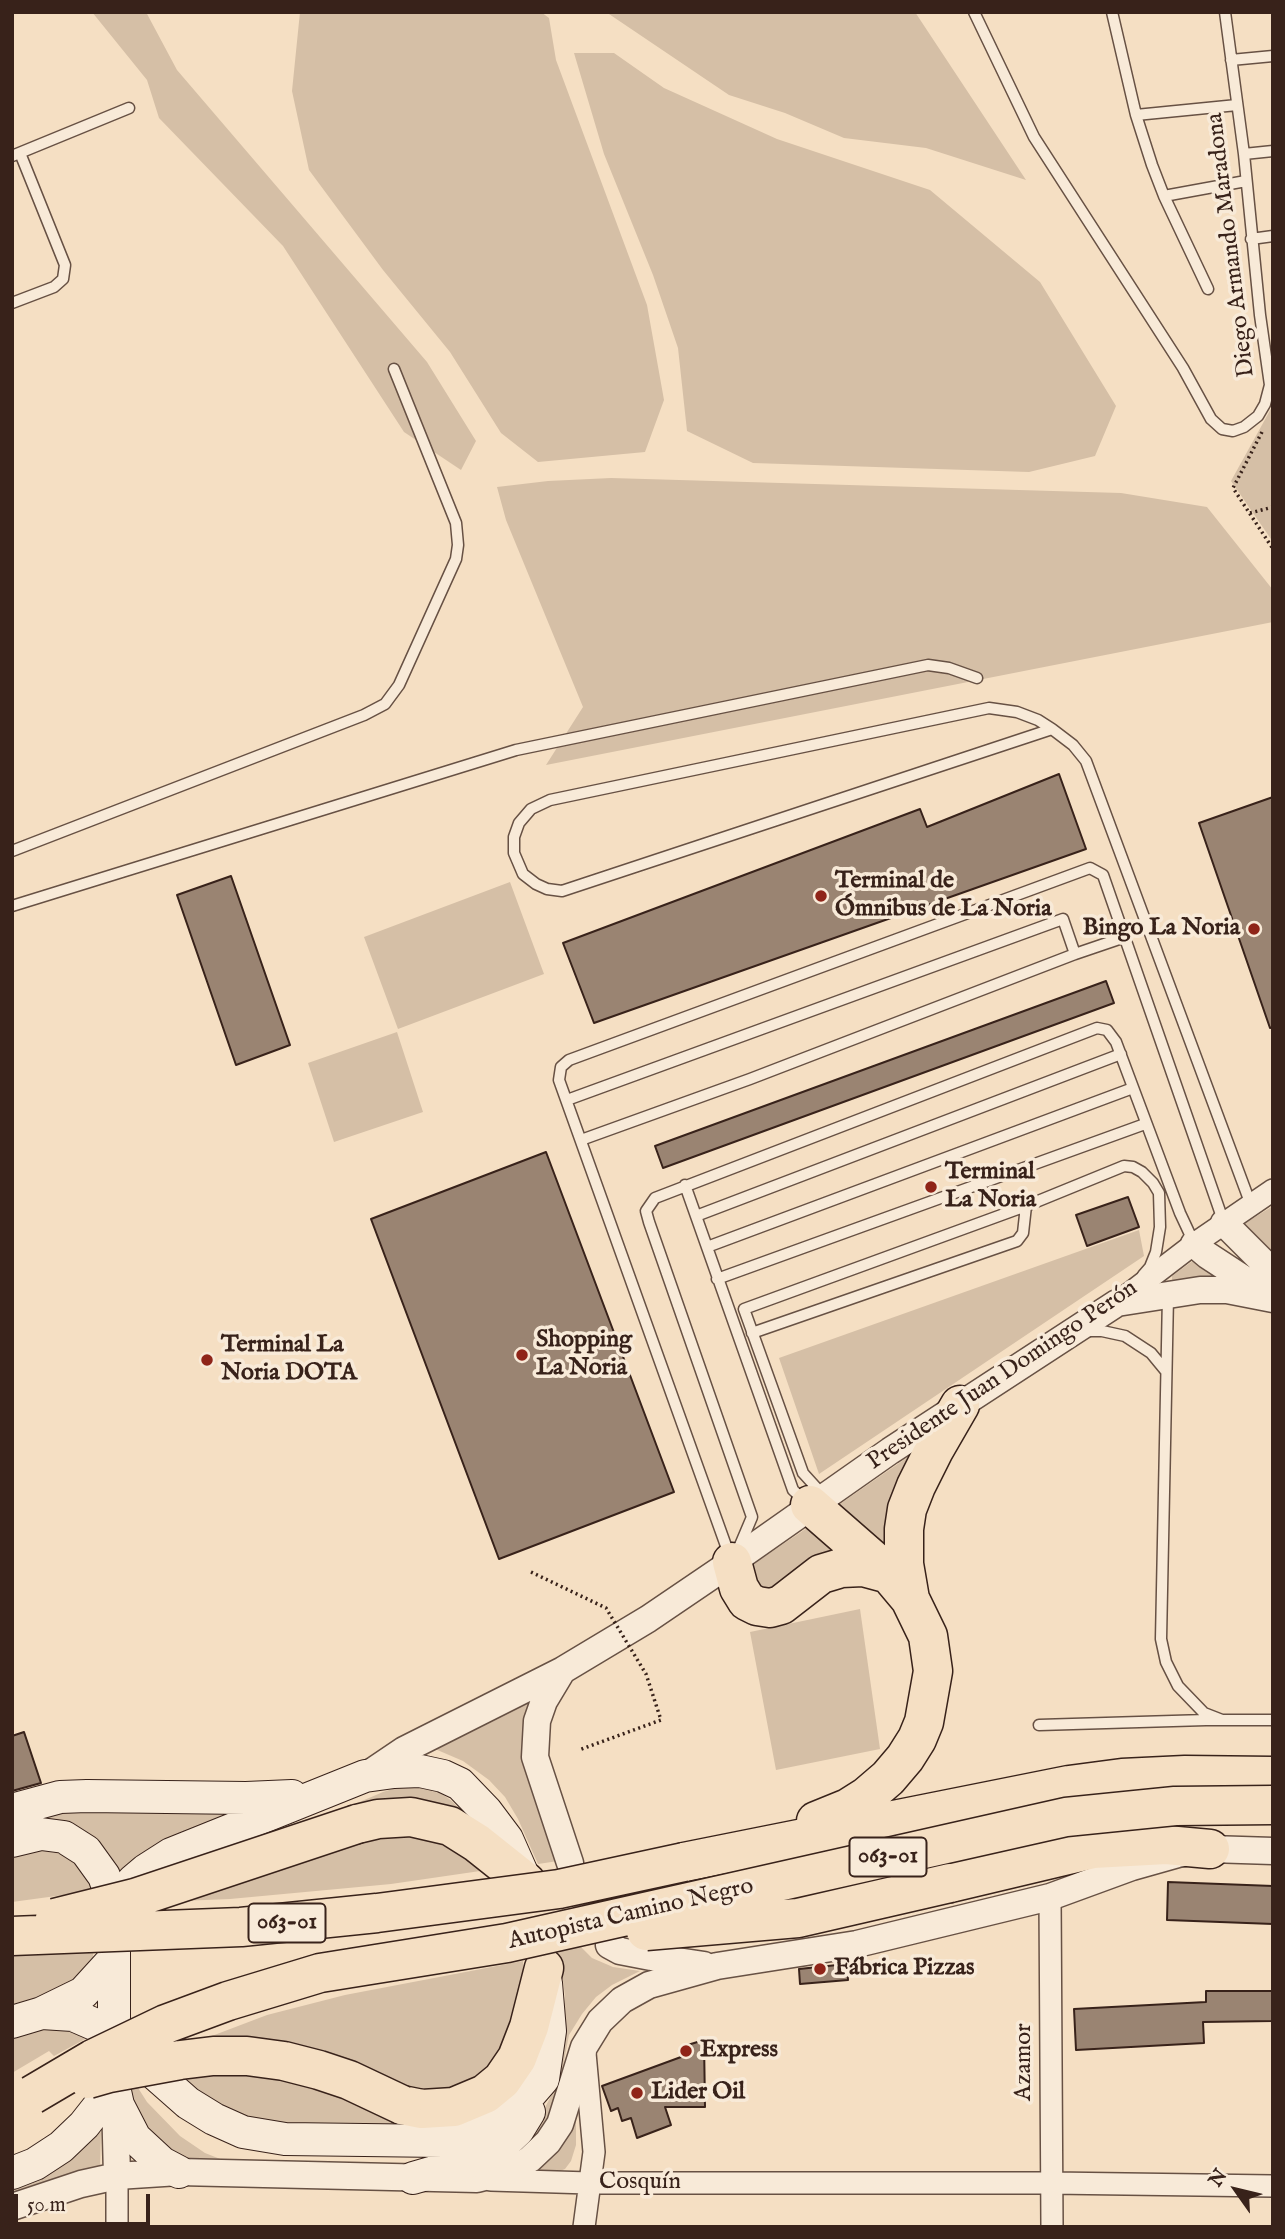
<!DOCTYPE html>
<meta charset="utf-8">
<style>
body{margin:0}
#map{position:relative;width:1285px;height:2239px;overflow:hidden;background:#f5dfc3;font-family:"IM FELL English",serif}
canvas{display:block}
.frame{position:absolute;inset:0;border:14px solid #38221a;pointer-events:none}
.north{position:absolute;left:1201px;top:2155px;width:70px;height:70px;-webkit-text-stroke:5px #f8ead8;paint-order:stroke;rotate:304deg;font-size:19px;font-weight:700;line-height:28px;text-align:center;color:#38221a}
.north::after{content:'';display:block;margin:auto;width:24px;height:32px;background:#38221a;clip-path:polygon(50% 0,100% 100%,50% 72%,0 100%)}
.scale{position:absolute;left:14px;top:2194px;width:136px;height:32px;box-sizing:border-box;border:4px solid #38221a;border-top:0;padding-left:9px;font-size:21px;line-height:24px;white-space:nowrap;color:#38221a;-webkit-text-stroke:5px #f8ead8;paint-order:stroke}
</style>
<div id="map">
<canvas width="1285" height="2239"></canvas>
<div class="frame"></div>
<div class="north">N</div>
<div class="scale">50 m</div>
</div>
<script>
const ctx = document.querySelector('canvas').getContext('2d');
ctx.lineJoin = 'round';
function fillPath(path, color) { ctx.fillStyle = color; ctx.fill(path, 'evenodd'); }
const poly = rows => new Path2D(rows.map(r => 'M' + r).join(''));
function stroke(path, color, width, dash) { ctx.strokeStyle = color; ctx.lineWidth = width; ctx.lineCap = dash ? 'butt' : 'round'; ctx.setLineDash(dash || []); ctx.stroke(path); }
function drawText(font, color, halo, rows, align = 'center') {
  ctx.font = font + ' "IM FELL English",serif'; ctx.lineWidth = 7; ctx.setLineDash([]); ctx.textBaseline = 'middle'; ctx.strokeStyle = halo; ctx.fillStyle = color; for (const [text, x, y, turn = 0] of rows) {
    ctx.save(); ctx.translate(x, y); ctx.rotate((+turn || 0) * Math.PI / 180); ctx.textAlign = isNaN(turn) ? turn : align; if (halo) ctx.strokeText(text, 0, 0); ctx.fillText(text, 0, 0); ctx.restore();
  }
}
const green = poly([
 [92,12,146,12,177,70,427,362,476,441,461,470,404,432,283,246,159,118,147,80],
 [300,12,541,12,549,18,556,60,647,305,664,400,645,452,538,462,501,433,450,352,383,270,309,170,292,91],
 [606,12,915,12,1026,180,926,148,844,138,785,113,729,95],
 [574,53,614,53,664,88,777,139,930,190,1040,282,1116,406,1095,456,1029,472,753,463,687,431,678,348,653,275,604,154],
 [1273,405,1273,542,1231,481],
 [611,478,1121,493,1207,507,1273,590,1273,622,546,765,583,707,506,520,497,487,548,481],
 [510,882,544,974,398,1029,364,937],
 [397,1032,423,1112,334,1142,308,1063],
 [1273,1206,1273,1267,1237,1228],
 [1139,1230,1144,1256,819,1474,779,1358],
 [1194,1260,1224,1279,1172,1282,1172,1276],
 [918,1450,893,1553,827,1513],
 [810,1526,849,1553,768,1593,743,1571],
 [860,1609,880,1749,776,1770,750,1632],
 [538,1693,524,1716,522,1741,523,1755,558,1861,538,1864,518,1819,505,1797,489,1780,463,1761,435,1749],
 [402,1786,421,1787,439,1792,452,1801,471,1821,315,1821,383,1792],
 [84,1804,236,1814,115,1886,12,1819],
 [381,1830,449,1842,487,1870,391,1884,230,1899,155,1902],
 [38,1850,62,1854,79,1866,93,1891,12,1902,12,1857],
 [581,1947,592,1958,613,1967,640,1971,612,1985,596,1997,582,2014,569,2035,563,2066,561,2099,523,2158,481,2163,537,2123,551,2096,559,2071,563,2042,565,1996,559,1950],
 [94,1949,92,1963,86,1979,12,2014,12,1956],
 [523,1961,524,1997,501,2065,449,2098,196,2042,267,2015,345,1995],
 [56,2021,87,2038,54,2056,49,2051,12,2073,12,2034],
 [254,2073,339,2096,405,2128,278,2133,235,2121,171,2074],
 [133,2080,147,2102,180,2136,205,2153,228,2162,169,2162,123,2105],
 [574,2116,576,2119,576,2145,571,2161,565,2169,555,2173,532,2171],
 [101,2132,100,2170,12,2198,12,2190,45,2176,71,2159,93,2133]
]);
const building = poly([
 [1059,774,1086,849,594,1023,563,943,920,809,927,827,1059,774],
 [1273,797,1273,1027,1270,1028,1199,823,1273,797],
 [231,876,290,1045,236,1065,177,895,231,876],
 [1106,981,1114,1003,663,1168,655,1146,1106,981],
 [546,1152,674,1492,499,1559,371,1219,546,1152],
 [1128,1197,1139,1227,1087,1246,1076,1215,1128,1197],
 [24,1732,41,1783,12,1791,12,1736,24,1732],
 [1168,1882,1273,1886,1273,1924,1167,1920,1168,1882],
 [847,1964,848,1980,800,1984,799,1969,847,1964],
 [1206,1991,1273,1991,1273,2021,1203,2022,1204,2043,1076,2050,1074,2009,1206,2002,1206,1991],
 [704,2040,705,2107,665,2107,671,2125,637,2138,631,2118,622,2121,618,2108,611,2111,602,2086,681,2057,681,2047,704,2040]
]);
const path = poly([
 [1262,432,1233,488,1273,549],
 [1250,513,1273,507]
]);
const service = poly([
 [974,12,1034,137,1183,368,1211,419,1222,429,1233,431,1244,427,1258,416,1265,404,1270,385,1260,315,1244,154,1225,12],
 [1112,12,1136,115,1152,165,1164,196,1208,289],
 [1231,60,1273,56],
 [1136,115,1237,105],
 [1244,154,1273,151],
 [12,156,129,108],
 [1164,196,1246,181],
 [1251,239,1273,236],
 [12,303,54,287,63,279,65,265,20,153],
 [1052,729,562,891,547,889,536,884,523,874,514,853,514,837,519,823,531,809,550,800,989,708,1017,712,1038,720,1052,729,1073,745,1086,761,1251,1205],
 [12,851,364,715,385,704,399,685,456,559,458,545,456,523,394,369],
 [12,906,516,750,928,665,949,668,977,678],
 [567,1100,1063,919,1075,954],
 [581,1140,750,1079,1075,954,1125,937],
 [685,1185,793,1490,805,1501],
 [696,1216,1121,1054],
 [707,1247,1133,1088],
 [717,1279,1145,1124],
 [1168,1296,1161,1639,1166,1662,1178,1686,1204,1713,1222,1720],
 [1084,1331,1102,1331,1125,1336,1151,1353,1165,1370],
 [752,1333,1017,1241,1023,1233,1026,1206],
 [823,1495,803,1473,744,1309,1026,1206,1124,1166,1133,1167,1142,1172,1153,1183,1159,1193,1160,1227,1156,1252,1150,1267,1143,1275],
 [738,1550,752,1517,649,1222,646,1211,655,1198,1097,1028,1107,1030,1116,1042,1180,1213,1194,1243],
 [730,1557,559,1080,561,1067,569,1060,1090,868,1103,875,1224,1223],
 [1039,1725,1206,1720,1273,1720]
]);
const minor = poly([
 [1117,1303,1194,1244,1273,1190],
 [1050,1897,1052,2227],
 [491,2180,589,2183,1052,2183,1273,2186],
 [117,2227,117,2176],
 [584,2227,594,2152,585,2053]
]);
const tertiary = poly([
 [1224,1223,1273,1272],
 [1194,1244,1207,1255,1262,1291],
 [562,1671,544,1701,537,1721,535,1757,570,1863],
 [367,1775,404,1750,563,1670,648,1619,732,1562,890,1451,1117,1303,1200,1290,1227,1290,1273,1299],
 [609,1945,620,1951,651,1957,704,1965],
 [115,2100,117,2176],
 [12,2207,81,2184,117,2176,179,2172,477,2179,497,2174,512,2170,530,2159,548,2142,560,2124,584,2047,600,2021,622,2000,649,1985,717,1966,857,1944,1050,1897,1132,1867,1178,1854,1210,1849,1273,1851]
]);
const secondary = poly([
 [12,1810,60,1797,87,1796,246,1798,292,1796],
 [12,1841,41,1834,64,1837,86,1851,104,1876,110,1893,114,1922,114,2087,118,2105,135,2138,162,2163,179,2172],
 [117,1914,133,1881,146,1870,171,1854,365,1776,394,1772,420,1771,443,1776,460,1784,486,1811,507,1839,526,1882],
 [42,2013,73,2015,103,2028,188,2103,214,2119,243,2132,285,2139,443,2141,461,2139,480,2132,500,2121,523,2102,543,2079,550,2031,546,1983],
 [12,2022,42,2013,83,1993,114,1959],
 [12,2173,35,2164,61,2147,84,2125,114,2087],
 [413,2178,475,2160,500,2147,518,2130,529,2112]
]);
const motorway = poly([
 [810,1505,889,1574,910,1599,928,1636,933,1671,924,1722,917,1739,905,1758,888,1778,867,1796,848,1808,816,1821],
 [732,1562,739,1588,747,1601,757,1606,770,1608,781,1605,821,1574,841,1568,863,1567,889,1574],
 [910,1599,904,1564,904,1529,907,1509,916,1486,934,1450,960,1405],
 [357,1824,378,1819,411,1817,450,1826,477,1843,526,1882],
 [684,1862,1069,1785,1122,1778,1185,1775,1273,1776],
 [950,1883,1093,1849,1166,1845,1210,1849],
 [402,2105,422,2109,454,2107,485,2094,502,2080,517,2058,529,2027,544,1968]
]);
const pathBridge = poly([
 [531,1572,606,1608,646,1674,661,1720,579,1750]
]);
const motorwayBridge = poly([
 [55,1918,135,1898,357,1824],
 [646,1931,798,1918,950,1883],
 [12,1936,241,1927,377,1913,559,1889,684,1862],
 [88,2079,109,2073,180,2060,213,2056,247,2056,284,2061,319,2070,349,2080,402,2105],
 [32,2095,93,2059,166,2024,228,2001,320,1973,507,1943,1066,1817,1175,1806,1273,1805]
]);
const markers = [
 [821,896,7,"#8f2418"],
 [1254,929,7,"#8f2418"],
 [931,1187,7,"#8f2418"],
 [522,1355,7,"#8f2418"],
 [207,1360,7,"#8f2418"],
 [820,1969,7,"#8f2418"],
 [686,2051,7,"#8f2418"],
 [637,2093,7,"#8f2418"]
];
const shields = [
 [888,1857,77],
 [287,1923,77]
];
const shieldNames = [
 ["063-01",888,1857],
 ["063-01",287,1923]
];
const streetNames = [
 ["Diego Armando Maradona",1232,245,-97],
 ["Presidente Juan Domingo Perón",1003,1376,-34],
 ["Autopista Camino Negro",631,1915,-13],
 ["Azamor",1025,2062,-90],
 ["Cosquín",640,2183]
];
const poiNames = [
 ["Terminal de",835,882],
 ["Ómnibus de La Noria",835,910],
 ["Bingo La Noria",1240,929,"right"],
 ["Terminal",945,1173],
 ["La Noria",945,1201],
 ["Shopping",536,1341],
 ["La Noria",536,1369],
 ["Terminal La",221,1346],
 ["Noria DOTA",221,1374],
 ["Fábrica Pizzas",834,1969],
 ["Express",700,2051],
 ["Lider Oil",651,2093]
];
fillPath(green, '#d5bfa6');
fillPath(building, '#9a8472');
stroke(building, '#38221a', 2);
stroke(service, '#675144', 13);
stroke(minor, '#675144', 24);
stroke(tertiary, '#675144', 29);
stroke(secondary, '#38221a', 34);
stroke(motorway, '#38221a', 41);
stroke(path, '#38221a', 3.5, [2, 3.5]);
stroke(service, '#f8ead8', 10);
stroke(minor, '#f8ead8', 21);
stroke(tertiary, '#f8ead8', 26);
stroke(secondary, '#f8ead8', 32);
stroke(motorway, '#f5dfc3', 38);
stroke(motorwayBridge, '#38221a', 41, []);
stroke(pathBridge, '#38221a', 3.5, [2, 3.5]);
stroke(motorwayBridge, '#f5dfc3', 38);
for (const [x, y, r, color] of markers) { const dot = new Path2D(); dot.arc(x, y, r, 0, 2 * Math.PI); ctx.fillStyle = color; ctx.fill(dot); stroke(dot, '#f8ead8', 2.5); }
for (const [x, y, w] of shields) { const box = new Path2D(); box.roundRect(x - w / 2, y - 19.5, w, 39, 5); ctx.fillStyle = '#f8ead8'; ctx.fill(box); stroke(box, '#38221a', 2); }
drawText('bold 23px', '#38221a', null, shieldNames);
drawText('24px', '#38221a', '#f8ead8', streetNames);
drawText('bold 24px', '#38221a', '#f8ead8', poiNames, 'left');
</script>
